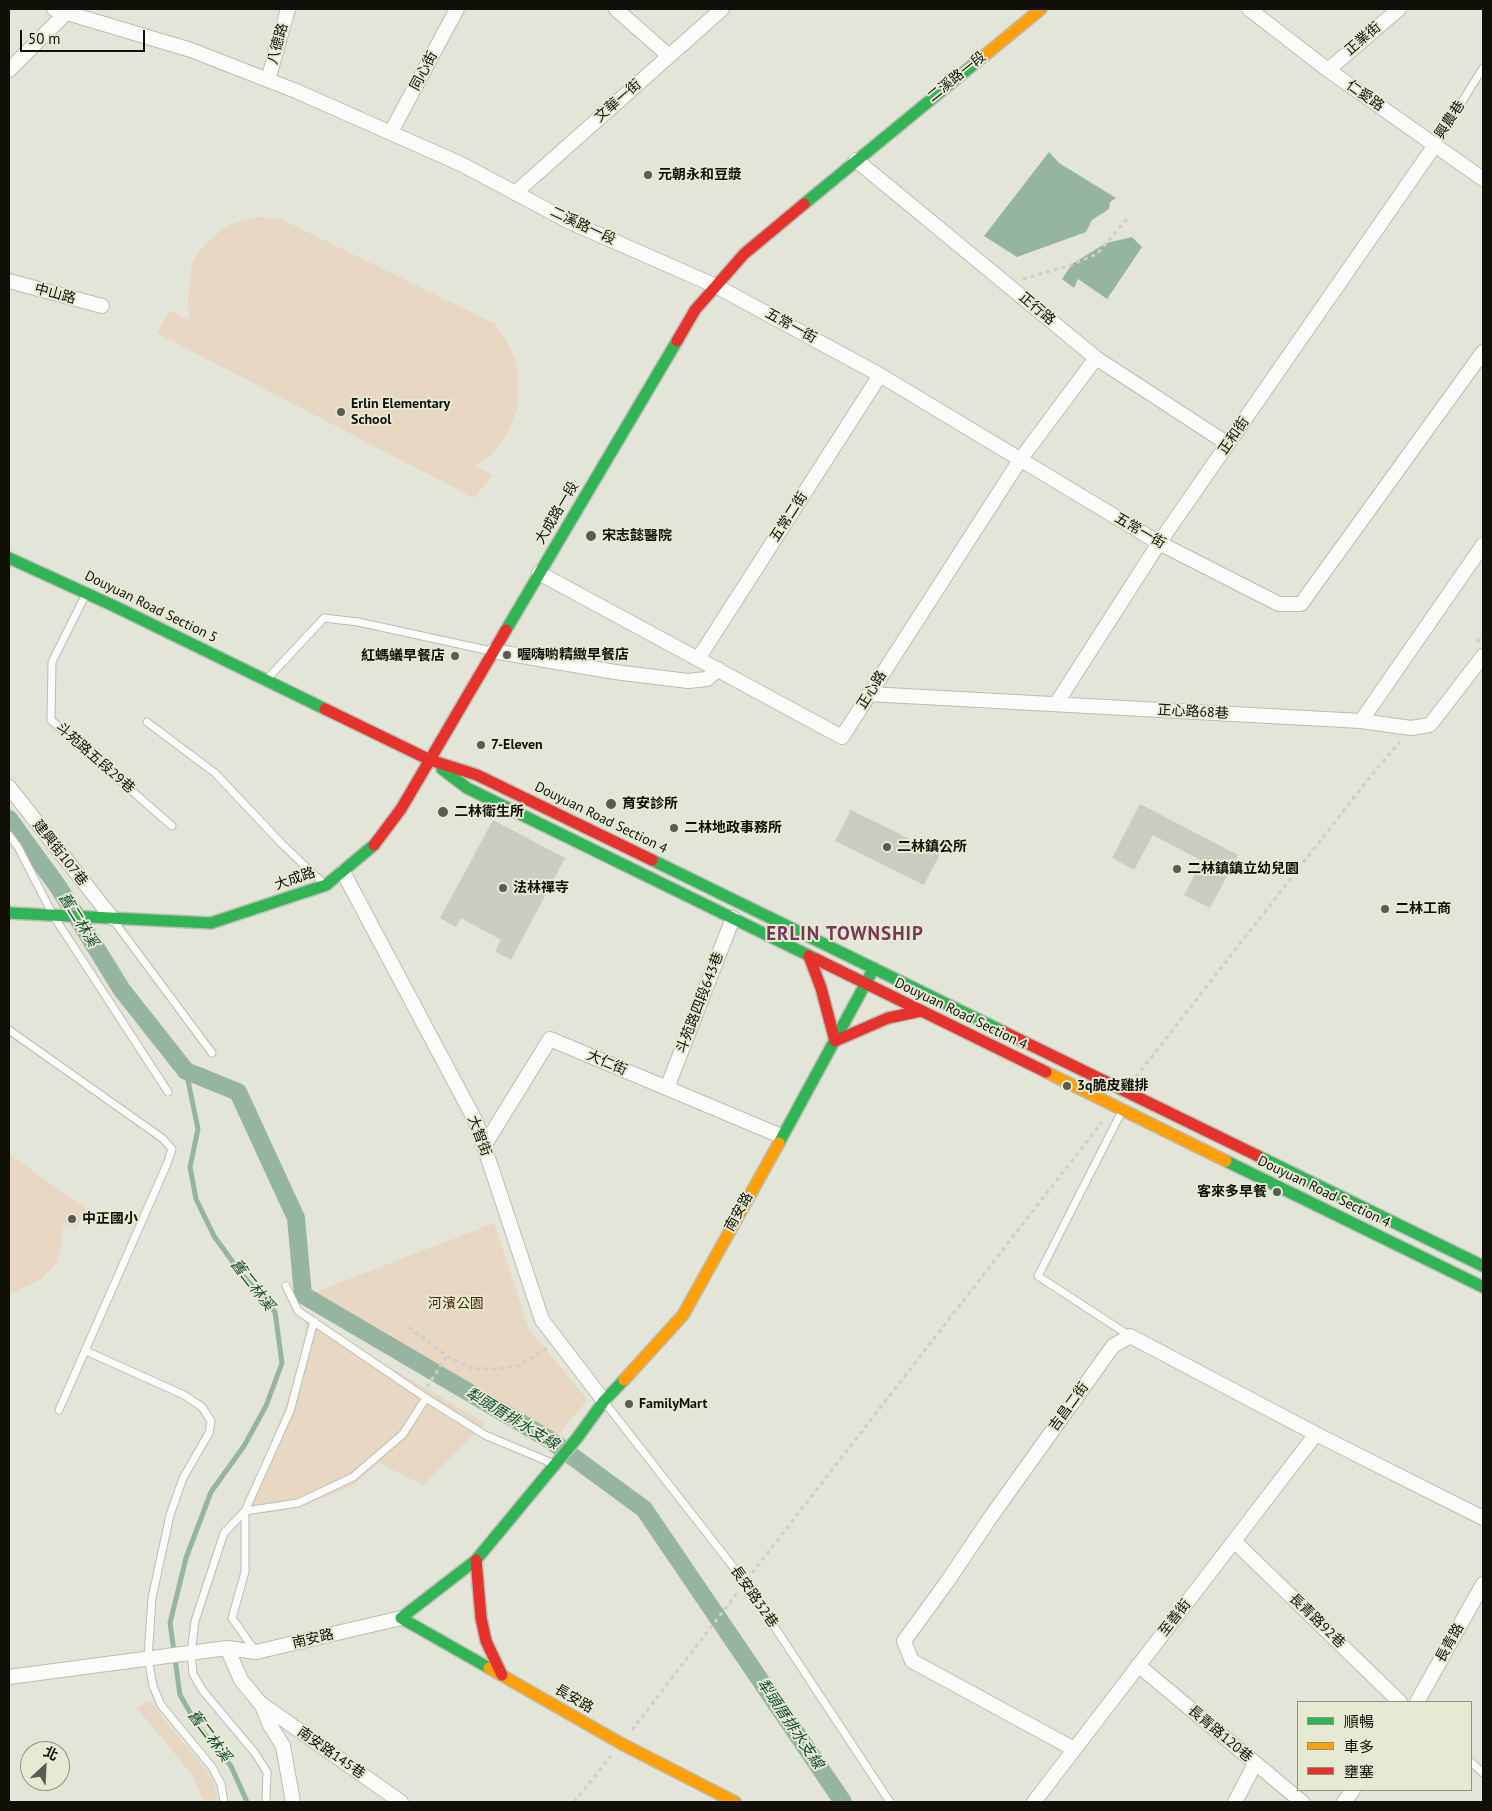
<!DOCTYPE html>
<meta charset="utf-8">
<style>
body{margin:0}
#map{position:relative;width:1492px;height:1811px;overflow:hidden;background:#e3e5d8;font-family:"PT Sans","Noto Sans TC",sans-serif}
canvas{display:block}
.frame{position:absolute;inset:0;border:10px solid #101009;pointer-events:none}
.legend{position:absolute;left:1297px;top:1701px;width:175px;height:90px;box-sizing:border-box;background:#e7ead3;border:1px solid #919382;margin:0;padding:6px 9px;list-style:none;font-size:15px;color:#101009}
.legend li{display:flex;align-items:center;gap:10px;height:25px}
.legend b{width:25px;border:1px solid #919382}
.north{position:absolute;left:20px;top:1741px;width:50px;height:50px;box-sizing:border-box;background:#e7ead3;border:1px solid #919382;border-radius:50%;rotate:25deg;font-size:14px;font-weight:700;line-height:20px;text-align:center;color:#101009}
.north::after{content:'';display:block;margin:auto;width:18px;height:22px;background:#5a5b51;clip-path:polygon(50% 0,100% 100%,50% 72%,0 100%)}
.scale{position:absolute;left:20px;top:30px;width:125px;height:22px;box-sizing:border-box;border:2px solid #101009;border-top:0;padding-left:6px;font-size:15px;line-height:18px;white-space:nowrap;color:#101009;-webkit-text-stroke:4px #e7ead3;paint-order:stroke}
</style>
<div id="map">
<canvas width="1492" height="1811"></canvas>
<div class="frame"></div>
<ul class="legend">
<li><b style="height:6px;background:#30b455"></b>順暢</li>
<li><b style="height:6px;background:#ff9f0a"></b>車多</li>
<li><b style="height:6px;background:#e5322d"></b>壅塞</li>
</ul>
<div class="north">北</div>
<div class="scale">50 m</div>
</div>
<script>
const ctx = document.querySelector('canvas').getContext('2d');
ctx.lineJoin = 'round';
function fillPath(path, color) { ctx.fillStyle = color; ctx.fill(path, 'evenodd'); }
const poly = rows => new Path2D(rows.map(r => 'M' + r).join(''));
function stroke(path, color, width, dash) { ctx.strokeStyle = color; ctx.lineWidth = width; ctx.lineCap = dash ? 'butt' : 'round'; ctx.setLineDash(dash || []); ctx.stroke(path); }
function drawText(font, color, halo, rows, align = 'center') {
  ctx.font = font + ' "PT Sans","Noto Sans TC",sans-serif'; ctx.lineWidth = 4; ctx.setLineDash([]); ctx.textBaseline = 'middle'; ctx.strokeStyle = halo; ctx.fillStyle = color; for (const [text, x, y, turn = 0] of rows) {
    ctx.save(); ctx.translate(x, y); ctx.rotate((+turn || 0) * Math.PI / 180); ctx.textAlign = isNaN(turn) ? turn : align; if (halo) ctx.strokeText(text, 0, 0); ctx.fillText(text, 0, 0); ctx.restore();
  }
}
const green = poly([
 [256,217,281,219,495,324,509,345,516,364,519,403,512,423,501,443,488,458,474,465,493,475,474,498,157,333,170,311,189,320,188,300,192,263,202,247,218,233,234,223],
 [9,1154,87,1210,75,1229,63,1222,61,1247,56,1264,40,1280,13,1292,9,1291],
 [494,1223,529,1330,588,1400,557,1435,313,1293],
 [305,1318,485,1423,423,1485,379,1463,353,1485,308,1504,275,1512,242,1515,306,1355],
 [150,1700,164,1719,205,1769,213,1782,217,1796,216,1802,204,1802,193,1776,137,1708]
]);
const water = poly([
 [1049,152,1059,163,1116,198,1110,202,1109,209,1092,220,1086,232,1017,257,984,236],
 [1132,237,1142,247,1107,299,1078,279,1074,288,1062,279,1072,264,1106,243]
]);
const stream = poly([
 [186,1071,198,1129,190,1167,196,1199,214,1236,240,1272,275,1312,282,1363,266,1406,244,1446,211,1492,186,1558,170,1623,180,1695,198,1726,231,1766,247,1802]
]);
const canal = poly([
 [9,819,59,888,122,990,186,1071,238,1092,296,1218,303,1295,550,1440,644,1509,843,1802]
]);
const building = poly([
 [1140,804,1238,855,1210,908,1184,895,1202,861,1153,835,1134,870,1112,858],
 [851,810,940,854,924,885,835,841],
 [493,820,565,858,511,960,495,951,501,940,461,918,456,927,440,918]
]);
const path = poly([
 [1023,279,1068,266,1097,254,1127,219],
 [1477,642,1483,634],
 [1136,1077,1377,768,1400,742],
 [409,1327,447,1356,470,1368,496,1369,518,1366,547,1348],
 [427,1387,447,1356],
 [752,1573,1102,1122],
 [632,1730,738,1592],
 [574,1802,611,1756]
]);
const lane = poly([
 [1435,145,1483,68],
 [86,594,52,662,51,720,172,826],
 [267,679,324,618,358,622,491,651],
 [147,722,215,773,283,845,323,883],
 [9,835,18,847,53,915,168,1092],
 [114,921,212,1053],
 [9,1030,162,1138,172,1149,167,1164,59,1410],
 [1122,1111,1038,1276,1130,1336],
 [286,1286,298,1311,426,1398],
 [86,1351,184,1395,202,1407,211,1421,209,1433,183,1478,170,1515,152,1598,148,1658,153,1686,161,1705,212,1767,221,1784,224,1802],
 [606,1404,745,1582,890,1802],
 [256,1652,232,1618,245,1572,245,1511,298,1503,353,1477,403,1434,426,1398,485,1435,554,1464],
 [1471,1762,1483,1773],
 [266,1802,267,1772,255,1753,203,1691,193,1674,191,1653,195,1621,224,1533,245,1511,290,1411,314,1321]
]);
const street = poly([
 [54,9,191,50,296,91,461,164,570,222,716,286,880,375,1159,543,1279,604,1301,604,1483,352],
 [616,9,669,56],
 [1249,9,1328,70,1483,179],
 [9,70,70,9],
 [1328,70,1399,9],
 [268,80,288,9],
 [391,132,457,9],
 [856,160,1096,358,1228,444],
 [515,193,722,9],
 [9,281,102,306],
 [539,573,842,737,1020,460,1096,358],
 [493,651,615,672,688,681,707,679,718,669],
 [698,659,880,375],
 [869,694,1361,721,1411,728,1430,725,1483,656],
 [1056,704,1159,543,1435,145],
 [1361,721,1483,545],
 [9,787,112,918],
 [343,872,476,1122,542,1320,604,1401],
 [667,1088,733,918],
 [484,1146,550,1039,781,1136],
 [1234,1541,1400,1702],
 [227,1648,241,1680,260,1703,401,1802],
 [1138,1665,1302,1802],
 [9,1677,227,1648,256,1652,401,1618],
 [1417,1702,1483,1584],
 [261,1703,270,1725,283,1746,293,1802],
 [1074,1749,912,1661,904,1641,947,1582,990,1518,1113,1346,1130,1336,1316,1434,1483,1518],
 [1034,1802,1316,1434],
 [1235,1802,1255,1764],
 [1344,1802,1353,1790]
]);
const fast = poly([
 [804,204,979,60],
 [9,558,114,606,325,709],
 [506,630,677,341],
 [442,769,467,788,816,959],
 [652,860,1004,1032],
 [9,913,211,923,326,885,374,845],
 [779,1143,874,968],
 [1258,1156,1483,1266],
 [1226,1161,1483,1287],
 [489,1668,401,1618,476,1560,577,1438,604,1401,624,1380]
]);
const slow = poly([
 [979,60,1041,9],
 [1046,1072,1226,1161],
 [624,1380,683,1315,779,1143],
 [489,1668,622,1744,735,1802]
]);
const jam = poly([
 [677,341,695,310,744,254,804,204],
 [325,709,430,760,477,775,652,860],
 [374,845,401,809,506,630],
 [809,956,821,988,835,1041,888,1018,921,1011],
 [816,959,1046,1072],
 [1004,1032,1258,1156],
 [476,1560,481,1618,486,1641,502,1675]
]);
const markers = [
 [648,175,5,"#5a5b51"],
 [341,412,5,"#5a5b51"],
 [591,536,6,"#5a5b51"],
 [507,655,5,"#5a5b51"],
 [455,656,5,"#5a5b51"],
 [481,745,5,"#5a5b51"],
 [611,804,6,"#5a5b51"],
 [443,812,6,"#5a5b51"],
 [674,828,5,"#5a5b51"],
 [887,847,5,"#5a5b51"],
 [1177,869,5,"#5a5b51"],
 [503,888,5,"#5a5b51"],
 [1385,909,5,"#5a5b51"],
 [1067,1086,5,"#5a5b51"],
 [1277,1192,5,"#5a5b51"],
 [72,1219,5,"#5a5b51"],
 [629,1404,5,"#5a5b51"]
];
const streetNames = [
 ["正業街",1363,39,-41],
 ["八德路",278,44,-75],
 ["同心街",424,71,-62],
 ["二溪路一段",957,77,-39],
 ["仁愛路",1365,96,35],
 ["文華一街",618,101,-41],
 ["興農巷",1450,120,-57],
 ["二溪路一段",583,226,25],
 ["中山路",55,294,15],
 ["正行路",1037,309,40],
 ["五常一街",791,326,29],
 ["正和街",1234,436,-55],
 ["大成路一段",557,513,-59],
 ["五常二街",789,517,-57],
 ["五常一街",1140,531,30],
 ["Douyuan Road Section 5",151,607,26],
 ["正心路",872,690,-58],
 ["正心路68巷",1193,712,3],
 ["斗苑路五段29巷",95,758,41],
 ["Douyuan Road Section 4",601,818,26],
 ["建興街107巷",60,853,52],
 ["大成路",295,879,-19],
 ["斗苑路四段643巷",700,1003,-69],
 ["Douyuan Road Section 4",961,1014,26],
 ["大仁街",607,1063,23],
 ["大智街",479,1136,69],
 ["Douyuan Road Section 4",1324,1192,26],
 ["南安路",739,1212,-61],
 ["吉昌二街",1069,1407,-54],
 ["長安路32巷",754,1597,55],
 ["至善街",1175,1618,-52],
 ["長青路92巷",1317,1621,44],
 ["南安路",313,1639,-13],
 ["長青路",1450,1643,-61],
 ["長安路",574,1699,30],
 ["長青路120巷",1220,1734,40],
 ["南安路145巷",331,1753,35]
];
const poiNames = [
 ["元朝永和豆漿",658,175],
 ["Erlin Elementary",351,404],
 ["School",351,420],
 ["宋志懿醫院",602,536],
 ["喔嗨喲精緻早餐店",517,655],
 ["紅螞蟻早餐店",445,656,"right"],
 ["7-Eleven",491,745],
 ["育安診所",622,804],
 ["二林衛生所",454,812],
 ["二林地政事務所",684,828],
 ["二林鎮公所",897,847],
 ["二林鎮鎮立幼兒園",1187,869],
 ["法林禪寺",513,888],
 ["二林工商",1395,909],
 ["3q脆皮雞排",1077,1086],
 ["客來多早餐",1267,1192,"right"],
 ["中正國小",82,1219],
 ["FamilyMart",639,1404]
];
const parkNames = [
 ["河濱公園",456,1304]
];
const waterNames = [
 ["舊二林溪",78,920,58],
 ["舊二林溪",252,1285,52],
 ["犁頭厝排水支線",512,1419,31],
 ["犁頭厝排水支線",790,1724,56],
 ["舊二林溪",209,1736,53]
];
const districtNames = [
 ["ERLIN TOWNSHIP",845,935]
];
fillPath(green, '#e8d7c2');
fillPath(water, '#96b5a0');
stroke(stream, '#96b5a0', 5);
stroke(canal, '#96b5a0', 18);
fillPath(building, '#cccbc1');
stroke(lane, '#bbbdb3', 9);
stroke(street, '#bbbdb3', 16);
stroke(fast, '#bbbdb3', 14);
stroke(slow, '#bbbdb3', 14);
stroke(jam, '#bbbdb3', 14);
stroke(path, '#cececa', 3, [4, 4]);
stroke(lane, '#fbfbf9', 7);
stroke(street, '#fbfbf9', 14);
stroke(fast, '#30b455', 11);
stroke(slow, '#ff9f0a', 11);
stroke(jam, '#e5322d', 11);
for (const [x, y, r, color] of markers) { const dot = new Path2D(); dot.arc(x, y, r, 0, 2 * Math.PI); ctx.fillStyle = color; ctx.fill(dot); stroke(dot, '#e7ead3', 2); }
drawText('14px', '#101009', '#e7ead3', streetNames);
drawText('bold 14px', '#101009', '#e7ead3', poiNames, 'left');
drawText('14px', '#472600', '#e7ead3', parkNames);
drawText('italic 15px', '#124931', '#e7ead3', waterNames);
ctx.letterSpacing = '1px';
drawText('bold 19px', '#793758', '#e7ead3', districtNames);
ctx.letterSpacing = '0px';
</script>
